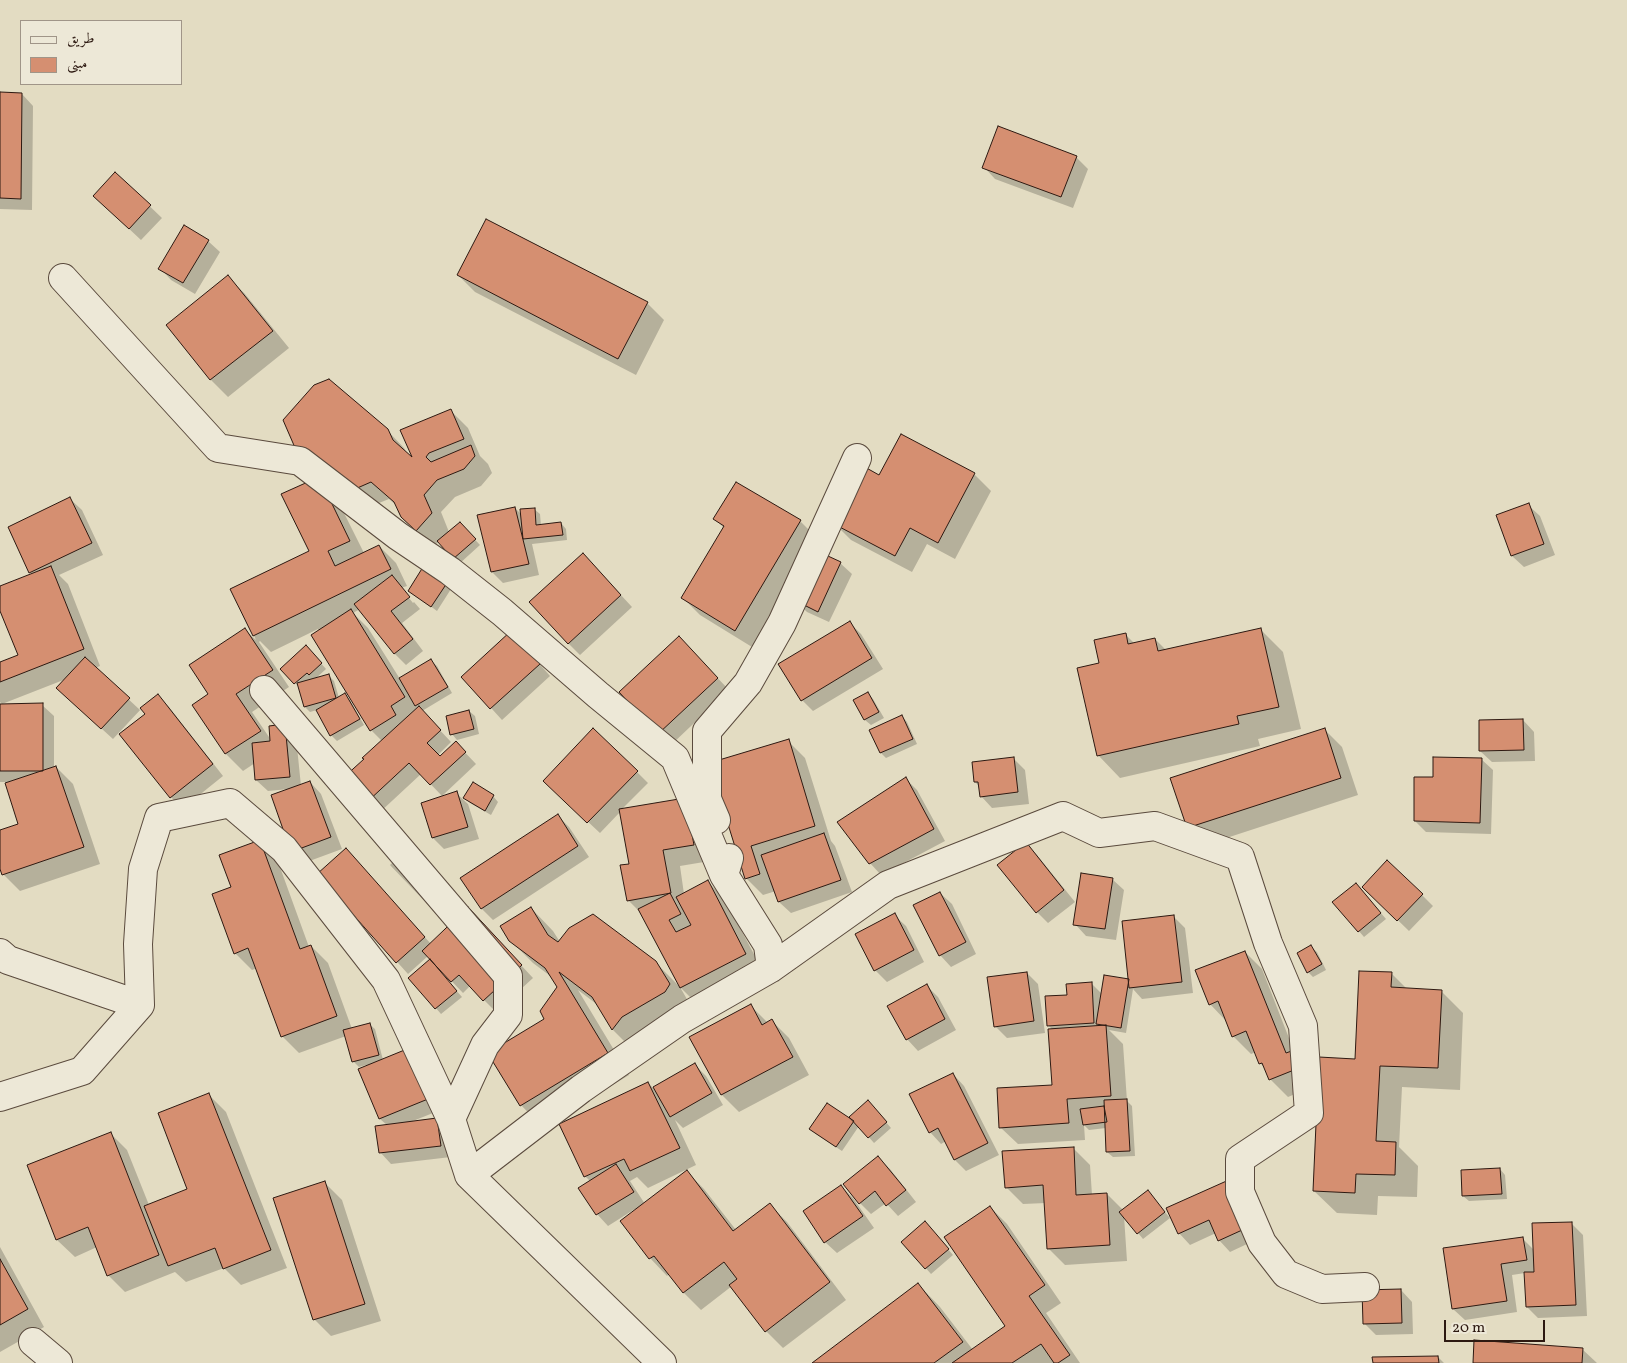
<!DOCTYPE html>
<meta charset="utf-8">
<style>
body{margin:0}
#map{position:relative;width:1627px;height:1363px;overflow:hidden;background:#e3dcc2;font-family:Vollkorn,Amiri,serif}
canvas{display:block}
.legend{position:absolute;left:20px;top:20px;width:162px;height:65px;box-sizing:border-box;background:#ede8d7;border:1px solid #a09588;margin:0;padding:6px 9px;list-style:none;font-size:15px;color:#2d1911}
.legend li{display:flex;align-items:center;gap:10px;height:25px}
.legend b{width:25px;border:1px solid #a09588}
.scale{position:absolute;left:1444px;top:1320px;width:101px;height:22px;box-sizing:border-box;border:2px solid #2d1911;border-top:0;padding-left:6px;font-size:15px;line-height:18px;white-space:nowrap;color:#2d1911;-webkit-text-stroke:4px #ede8d7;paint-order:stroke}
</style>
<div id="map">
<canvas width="1627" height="1363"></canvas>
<ul class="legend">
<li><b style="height:6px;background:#ede8d7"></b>طريق</li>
<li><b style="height:14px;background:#d58f71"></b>مبنى</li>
</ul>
<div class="scale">20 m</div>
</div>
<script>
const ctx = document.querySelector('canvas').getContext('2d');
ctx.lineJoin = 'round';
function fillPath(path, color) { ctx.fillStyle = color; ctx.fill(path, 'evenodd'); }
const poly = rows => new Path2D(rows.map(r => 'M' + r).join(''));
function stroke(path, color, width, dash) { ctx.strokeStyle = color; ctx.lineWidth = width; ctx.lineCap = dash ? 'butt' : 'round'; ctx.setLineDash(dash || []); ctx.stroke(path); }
const shadow = poly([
 [0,94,22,94,33,106,32,210,0,209],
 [1076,157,1088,169,1073,208,995,179,984,167],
 [115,173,162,218,141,240,94,196],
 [208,241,220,252,195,294,171,280,160,268],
 [458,275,647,303,664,320,636,375,475,292],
 [228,277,245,294,289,348,228,397,211,380,168,325],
 [451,411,468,428,480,456,488,464,492,473,481,486,455,497,441,512,449,532,465,529,480,545,459,564,439,541,434,547,420,534,402,516,397,506,389,499,364,509,315,467,387,430,404,448,408,455,415,461],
 [974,474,991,491,955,559,927,544,912,572,851,540,834,523,879,476],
 [737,484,800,521,818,539,752,647,700,615,683,598,724,528,715,519],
 [283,495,335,495,364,553,379,546,396,563,407,586,401,588,413,603,414,602,420,609,402,623,423,651,406,665,394,653,360,609,353,613,368,628,400,679,431,661,437,666,452,693,422,711,451,742,438,755,440,757,456,743,476,764,442,796,421,774,379,813,367,802,382,741,371,730,313,635,319,631,318,629,271,652,260,641,259,642,289,687,252,712,271,740,270,727,296,737,301,786,310,782,321,794,342,849,304,863,292,851,289,789,268,791,256,780,255,763,243,771,226,754,194,705,210,694,245,630,256,640,232,589,311,551],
 [70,499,82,510,103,555,59,575,68,584,100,666,95,668,140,710,158,696,169,707,223,776,182,809,171,797,146,714,142,708,113,739,69,699,66,679,2,704,0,702,0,664,19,656,0,608,0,587,32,575,30,572],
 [1528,505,1540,516,1555,555,1524,567,1512,556,1497,516],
 [515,508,522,515,534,509,540,514,541,526,561,523,566,529,567,540,532,544,539,575,503,583,492,572,479,516],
 [840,563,852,574,829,622,807,612,795,600],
 [594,566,632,607,580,655,568,643],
 [446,584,451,589,437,611,410,591],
 [849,622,861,634,883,669,813,711,802,700],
 [1261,630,1283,652,1301,729,1258,739,1260,746,1120,778,1098,755,1101,664,1125,634,1135,644,1155,639,1167,651],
 [522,644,550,676,502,720,463,677],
 [690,649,729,690,671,745,659,733],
 [311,652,326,669,314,680,329,676,334,681,339,698,345,695,350,700,364,725,337,741,331,735,317,710,310,712,305,707,300,688,282,669],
 [868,693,873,699,884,718,871,725,865,720,855,700],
 [0,705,42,705,54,716,54,768,56,767,73,784,100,864,20,891,3,874,0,865,0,831,20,825,6,782,0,782],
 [469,711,475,716,479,734,457,740,452,734],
 [902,716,907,722,917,744,886,758,881,753],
 [1523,720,1534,732,1535,761,1492,762,1480,751],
 [1325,730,1342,747,1358,795,1205,845,1188,828],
 [788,741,805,758,831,841,835,846,852,892,791,913,779,902,776,891,763,895,746,878,711,764],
 [1014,759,1025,770,1029,804,992,808,981,796,980,787,975,782],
 [1481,759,1493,770,1491,834,1426,832,1415,821,1434,779],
 [637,772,648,783,622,809,685,799,710,861,680,866,684,894,707,881,724,898,763,971,698,1005,680,987,642,914,628,900,630,865,621,811,600,833,556,792],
 [905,778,917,790,945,841,881,875,870,863],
 [456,793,468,804,479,839,444,849,433,838,422,804],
 [493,796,498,802,491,815,470,803,465,797],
 [557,815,569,827,589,857,493,920,482,909,462,878],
 [259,842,277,859,309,947,311,946,328,963,352,1029,369,1024,375,1029,383,1060,406,1050,438,1111,413,1121,436,1119,451,1157,391,1164,380,1152,387,1125,380,1119,359,1070,366,1067,366,1065,359,1067,354,1062,346,1036,299,1053,282,1036,257,968,252,970,235,953,232,888],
 [1026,844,1037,855,1075,902,1048,923,1037,912],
 [410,846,452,890,432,909,390,865],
 [357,862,431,944,479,920,533,978,496,1012,470,986,463,993,439,968,438,970,462,997,441,1014,410,978,431,959,428,956,408,974,318,874],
 [1112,879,1124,890,1116,940,1086,936,1075,924],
 [1361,890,1386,919,1364,937,1334,902],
 [940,893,952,904,976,954,951,967,940,955],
 [1422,895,1433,906,1409,931,1375,898],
 [531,908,553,931,560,942,655,962,680,987,692,1008,635,1052,613,1030,599,1006,578,990,629,1075,543,1128,521,1105,546,1019,559,987,553,978,533,963,510,940],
 [894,915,906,926,924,962,887,982,875,970,857,934],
 [1173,916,1185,928,1193,993,1142,999,1133,989,1126,1033,1109,1030,1123,1044,1127,1101,1132,1106,1135,1156,1113,1157,1107,1152,1106,1128,1089,1130,1084,1125,1085,1140,1018,1144,1000,1127,1053,1086,1053,1030,1048,1025,1069,996,1091,983,1102,994,1130,981],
 [1311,947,1317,952,1326,970,1313,977,1308,972],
 [1245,952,1262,969,1294,1051,1314,1067,1356,1060,1391,973,1407,989,1441,991,1463,1013,1460,1090,1402,1087,1399,1147,1418,1166,1417,1197,1378,1196,1377,1215,1337,1213,1314,1191,1319,1084,1288,1097,1270,1079,1266,1069,1260,1063,1256,1052,1251,1054,1233,1036,1227,1022,1210,1004],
 [1027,973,1038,984,1045,1033,1007,1038,995,1026],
 [927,986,938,997,956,1030,918,1051,907,1039],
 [750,1005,768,1023,772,1021,789,1038,809,1075,739,1112,722,1095,691,1037],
 [695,1065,706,1076,723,1105,683,1128,675,1120,696,1165,648,1188,637,1177,630,1181,645,1204,687,1172,704,1189,736,1230,770,1205,787,1222,846,1300,783,1348,766,1331,732,1286,701,1310,684,1293,669,1274,667,1276,650,1258,622,1221,636,1211,635,1209,608,1226,597,1214,590,1181,585,1176,648,1083,653,1088],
 [953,1074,964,1086,999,1155,966,1171,955,1160,946,1141,941,1144,930,1132],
 [209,1095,226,1112,287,1268,241,1285,224,1268,186,1282,175,1272,125,1292,108,1275,97,1247,75,1257,57,1240,28,1165,110,1133,127,1150,149,1205,189,1190],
 [828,1105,854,1123,850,1117,873,1107,891,1128,874,1143,859,1126,842,1151,816,1134,811,1129],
 [1073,1148,1090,1165,1092,1195,1107,1194,1123,1210,1148,1192,1170,1218,1143,1239,1124,1216,1127,1261,1065,1265,1048,1248,1046,1203,1023,1204,1006,1187],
 [878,1158,890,1169,916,1202,898,1216,886,1203,871,1214,860,1203],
 [1500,1169,1505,1175,1507,1199,1469,1201,1463,1196],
 [1231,1181,1262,1237,1230,1252,1219,1240,1216,1233,1190,1245,1179,1233],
 [324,1182,342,1200,381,1321,331,1336,314,1319],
 [841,1186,853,1198,874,1228,837,1253,825,1242],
 [990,1207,1007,1224,1061,1303,1046,1313,1080,1363,814,1363,918,1284,940,1307,973,1350,1007,1327],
 [1571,1223,1583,1235,1587,1316,1538,1318,1527,1307,1525,1273,1512,1275,1517,1312,1465,1320,1453,1309,1522,1238,1534,1250],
 [930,1228,953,1255,931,1274,903,1242],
 [0,1247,44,1327,0,1352],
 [1401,1290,1412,1302,1413,1334,1376,1335,1365,1324],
 [1582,1349,1597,1363,1474,1363],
 [1438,1357,1444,1363,1374,1363]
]);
const building = poly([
 [0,92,22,93,21,199,0,198,0,92],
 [998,126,1077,156,1061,197,982,168,998,126],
 [115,172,151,205,129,229,93,196,115,172],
 [486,219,648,302,618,359,457,275,486,219],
 [184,225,209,240,183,283,158,269,184,225],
 [228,275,273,331,210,380,166,325,228,275],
 [329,379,388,429,393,440,412,457,400,430,451,409,464,439,429,453,426,457,431,462,471,445,475,456,464,469,437,480,424,495,432,513,416,531,401,517,394,502,371,482,346,493,296,450,283,420,314,385,329,379],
 [901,434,975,473,938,543,910,528,895,556,832,523,863,466,879,475,901,434],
 [319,477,350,541,328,551,335,566,379,545,391,569,253,636,230,589,309,551,281,494,319,477],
 [736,482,801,520,735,631,681,598,724,526,713,519,736,482],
 [70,497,92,543,29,573,8,527,70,497],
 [1529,503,1544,544,1511,556,1496,515,1529,503],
 [515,507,529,564,491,572,477,515,515,507],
 [535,508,536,525,561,522,563,535,523,539,520,509,535,508],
 [460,522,476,539,453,559,437,541,460,522],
 [817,551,841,562,818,612,794,600,817,551],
 [583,553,621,595,568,644,529,602,583,553],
 [51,566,84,649,0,682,0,662,18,655,0,611,0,586,51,566],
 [423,567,447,583,431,607,408,591,423,567],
 [392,575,410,597,391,611,413,639,394,654,354,604,392,575],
 [351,609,405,697,391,706,396,715,370,731,311,635,351,609],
 [850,621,872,658,801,701,778,664,850,621],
 [245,628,273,670,236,694,261,731,225,754,192,705,208,694,189,665,245,628],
 [1261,628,1279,707,1237,716,1239,724,1097,756,1077,668,1099,663,1094,640,1126,633,1128,644,1155,638,1158,651,1261,628],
 [511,631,540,664,490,709,461,677,511,631],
 [679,636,718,678,658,734,619,692,679,636],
 [306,645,322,663,309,675,307,673,294,684,280,669,306,645],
 [85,657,130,698,101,729,56,688,85,657],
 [431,659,448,687,415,706,399,678,431,659],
 [329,674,336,698,304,707,297,683,329,674],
 [868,692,879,712,864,720,853,700,868,692],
 [345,693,360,719,330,736,316,710,345,693],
 [158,694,213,764,170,798,119,734,145,714,140,708,158,694],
 [43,703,43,771,0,771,0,704,43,703],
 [419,706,441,730,427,743,440,756,456,741,466,752,430,785,409,763,366,803,343,778,364,759,362,758,419,706],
 [469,710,474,729,450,735,446,716,469,710],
 [902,715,913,739,880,753,869,730,902,715],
 [1523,719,1524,750,1479,751,1479,720,1523,719],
 [285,724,290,777,255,780,252,743,270,741,269,726,285,724],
 [593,728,638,771,587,823,543,781,593,728],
 [1325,728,1341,778,1187,828,1170,778,1325,728],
 [789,739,815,826,751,846,760,874,745,879,709,763,789,739],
 [1014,757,1018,792,980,797,978,782,974,782,972,762,1014,757],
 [1433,757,1482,758,1480,823,1414,821,1414,777,1433,777,1433,757],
 [56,766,84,847,2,875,0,869,0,830,18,824,5,783,56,766],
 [906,777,934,829,869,864,837,822,906,777],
 [310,781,331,837,291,852,271,795,310,781],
 [473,782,494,795,485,811,463,798,473,782],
 [457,791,468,827,432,838,421,803,457,791],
 [685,798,694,845,663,850,671,893,627,901,620,865,629,864,619,809,685,798],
 [558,814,578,846,481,909,460,878,558,814],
 [824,833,841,880,778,902,761,855,824,833],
 [260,840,300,949,311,945,337,1016,281,1037,248,948,234,954,212,894,231,887,219,855,260,840],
 [1026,842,1064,890,1036,913,997,865,1026,842],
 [346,848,425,937,396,963,317,874,346,848],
 [1387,860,1423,894,1397,921,1362,887,1387,860],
 [1081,873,1113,878,1105,929,1073,925,1081,873],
 [708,880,746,954,680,988,638,909,670,893,681,914,669,920,676,932,691,925,676,897,708,880],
 [1356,883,1381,913,1358,932,1332,902,1356,883],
 [940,892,966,942,939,956,913,905,940,892],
 [468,907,522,965,483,1001,459,975,451,982,422,951,468,907],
 [531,907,548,935,558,942,569,928,593,914,656,961,670,984,665,992,622,1017,612,1030,592,997,559,972,608,1053,520,1106,490,1057,496,1048,544,1019,540,1011,557,987,545,968,509,941,500,926,531,907],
 [895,913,914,950,874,971,855,934,895,913],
 [1174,915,1182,982,1129,988,1122,921,1174,915],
 [1311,945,1322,964,1307,973,1297,953,1311,945],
 [1245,951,1286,1053,1297,1049,1304,1066,1269,1080,1262,1063,1259,1064,1246,1031,1232,1037,1218,1001,1209,1005,1195,970,1245,951],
 [430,959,457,991,435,1009,408,978,430,959],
 [1359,971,1392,972,1391,987,1442,990,1438,1068,1380,1066,1376,1141,1396,1142,1395,1175,1356,1174,1355,1193,1313,1191,1319,1057,1355,1059,1359,971],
 [1027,972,1034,1021,994,1027,987,977,1027,972],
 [1104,975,1129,979,1121,1028,1096,1024,1104,975],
 [1092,982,1094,1023,1047,1026,1045,996,1067,995,1066,984,1092,982],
 [927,984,945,1019,906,1040,887,1006,927,984],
 [751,1004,762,1025,772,1019,793,1057,721,1095,689,1037,751,1004],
 [370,1023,379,1055,352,1062,343,1030,370,1023],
 [1106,1025,1111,1096,1067,1099,1069,1123,999,1128,997,1088,1052,1085,1048,1029,1106,1025],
 [407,1049,428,1099,379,1119,358,1069,407,1049],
 [695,1063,712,1093,670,1117,653,1087,695,1063],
 [953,1073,988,1143,954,1160,938,1128,929,1133,909,1094,953,1073],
 [648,1082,680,1148,630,1171,624,1159,584,1177,559,1124,648,1082],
 [209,1093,271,1250,223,1269,215,1248,168,1266,144,1206,187,1189,158,1113,209,1093],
 [1127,1099,1130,1151,1106,1152,1104,1100,1127,1099],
 [868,1100,887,1122,868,1138,849,1117,868,1100],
 [827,1103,854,1121,836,1147,809,1129,827,1103],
 [1104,1106,1107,1122,1083,1125,1080,1109,1104,1106],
 [437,1118,441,1146,379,1153,375,1126,437,1118],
 [111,1132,159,1255,107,1276,88,1227,56,1240,27,1165,111,1132],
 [1074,1147,1076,1195,1107,1193,1110,1245,1047,1249,1043,1185,1005,1188,1002,1151,1074,1147],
 [878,1156,906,1190,886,1206,875,1191,859,1204,843,1184,878,1156],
 [616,1164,634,1192,596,1215,578,1188,616,1164],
 [1500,1168,1502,1194,1462,1196,1461,1170,1500,1168],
 [687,1170,733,1231,770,1203,830,1282,765,1332,729,1285,737,1279,724,1262,683,1293,654,1256,649,1259,620,1221,687,1170],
 [1231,1179,1251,1226,1218,1241,1209,1220,1178,1234,1166,1208,1231,1179],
 [325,1181,365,1304,313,1320,273,1198,325,1181],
 [841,1185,863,1216,824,1243,803,1211,841,1185],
 [1148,1190,1165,1212,1137,1234,1119,1212,1148,1190],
 [990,1206,1045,1285,1029,1296,1070,1355,1058,1363,1054,1363,1041,1344,1012,1363,952,1363,1005,1326,944,1237,990,1206],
 [925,1221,949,1249,925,1269,901,1242,925,1221],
 [1572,1222,1576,1305,1526,1307,1524,1272,1534,1272,1532,1223,1572,1222],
 [1523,1237,1527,1260,1501,1264,1507,1301,1452,1309,1443,1248,1523,1237],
 [0,1259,28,1309,0,1325,0,1259],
 [918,1283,963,1342,934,1363,812,1363,918,1283],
 [1401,1289,1402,1323,1363,1324,1362,1290,1401,1289],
 [1474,1340,1583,1348,1582,1363,1473,1363,1474,1340],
 [1438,1356,1439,1363,1373,1363,1372,1357,1438,1356]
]);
const street = poly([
 [63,278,218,448,300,461,398,536,450,571,502,612,598,695,675,758,724,875],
 [264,690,508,976,508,1015,485,1045,451,1119],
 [716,820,707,799,707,731,748,683,782,623,857,458],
 [729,858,724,875,768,945,771,968],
 [0,953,8,960,140,1005],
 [0,1097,82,1071,140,1005,138,944,143,869,159,818,230,803,284,849,386,980,451,1119,469,1175,662,1363],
 [469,1175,581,1089,682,1019,771,968,888,885,1063,816,1099,833,1155,826,1240,857,1268,943,1303,1026,1309,1113,1240,1159,1240,1192,1262,1243,1286,1274,1322,1289,1365,1287],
 [33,1342,58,1363]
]);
fillPath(shadow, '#0003');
fillPath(building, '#d58f71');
stroke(building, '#2d1911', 1);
stroke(street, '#5a4a3d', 30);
stroke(street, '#ede8d7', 28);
</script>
